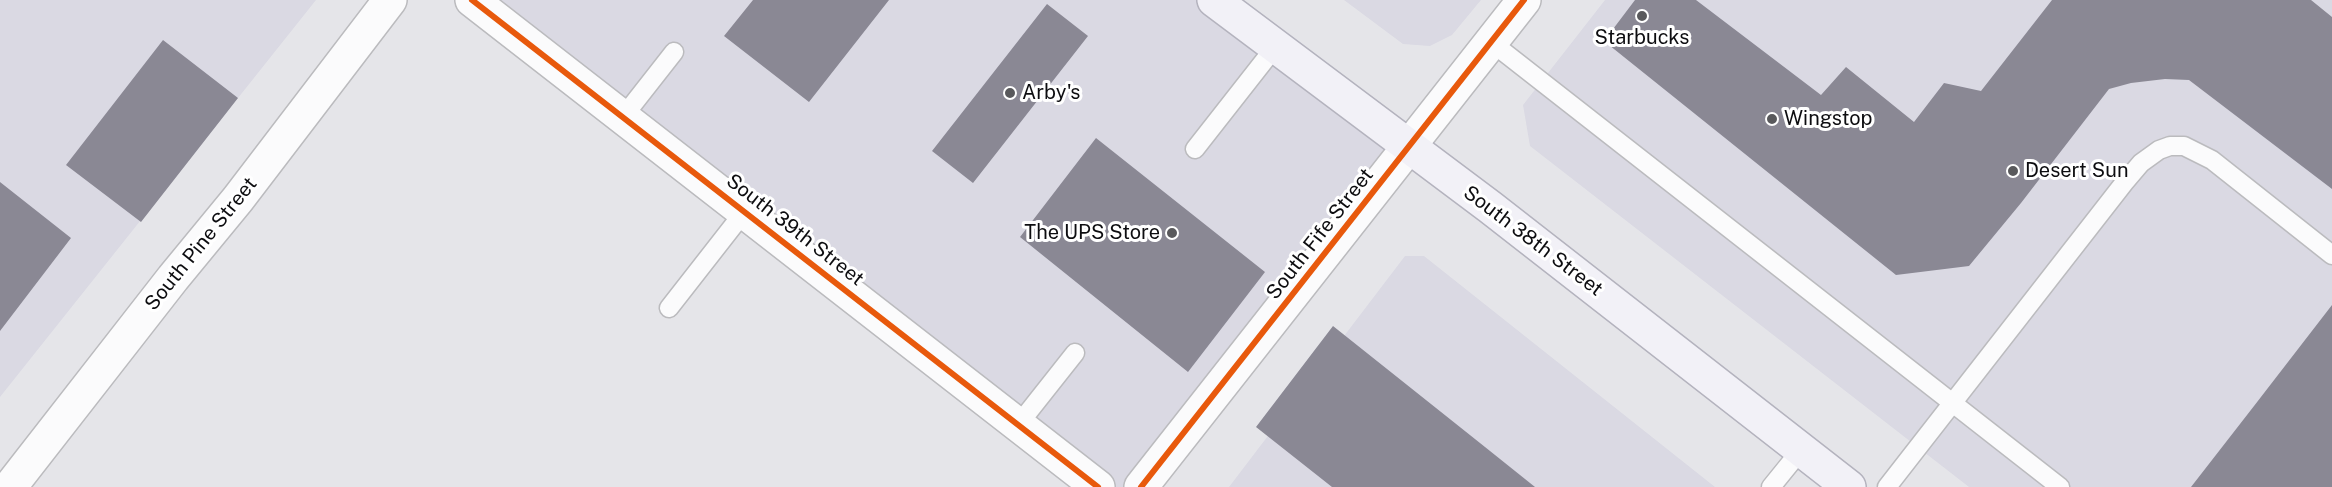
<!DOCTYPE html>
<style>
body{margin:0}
canvas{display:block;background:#e5e5e9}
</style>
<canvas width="2332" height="487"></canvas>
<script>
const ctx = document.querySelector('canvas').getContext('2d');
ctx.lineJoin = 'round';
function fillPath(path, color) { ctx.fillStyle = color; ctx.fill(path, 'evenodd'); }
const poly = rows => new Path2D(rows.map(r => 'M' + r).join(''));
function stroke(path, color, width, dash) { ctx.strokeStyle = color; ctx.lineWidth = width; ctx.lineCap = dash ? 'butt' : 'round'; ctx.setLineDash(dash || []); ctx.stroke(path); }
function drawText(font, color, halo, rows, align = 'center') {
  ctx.font = font + ' "Public Sans",sans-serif'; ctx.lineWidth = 6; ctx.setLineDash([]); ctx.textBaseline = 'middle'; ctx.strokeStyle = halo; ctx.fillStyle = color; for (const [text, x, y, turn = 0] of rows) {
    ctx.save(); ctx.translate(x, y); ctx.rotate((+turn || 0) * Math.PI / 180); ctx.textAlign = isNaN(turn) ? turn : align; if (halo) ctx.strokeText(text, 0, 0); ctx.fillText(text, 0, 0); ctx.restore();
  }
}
const built = poly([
 [0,0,316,0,0,397],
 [472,0,1214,0,1408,148,1141,487,1098,487],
 [1344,0,1481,0,1452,35,1430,46,1403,44],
 [1605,0,2332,0,2332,487,1969,487,1530,146,1523,105],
 [1405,256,1424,256,1715,487,1229,487]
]);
const building = poly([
 [753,0,889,0,809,102,724,36],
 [1635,0,1696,0,1821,95,1846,67,1914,122,1944,83,1981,91,2052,0,2311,0,2332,17,2332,189,2189,80,2165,79,2131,83,2109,89,2021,203,1969,266,1896,275,1604,41],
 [1047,4,1088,36,973,183,932,151],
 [163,40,238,98,141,222,66,165],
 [1096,138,1265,272,1188,372,1020,237],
 [0,182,71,238,0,331],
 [2332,305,2332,487,2191,487,2254,406],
 [1333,326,1485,447,1535,487,1332,487,1256,427]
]);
const lane = poly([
 [1491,42,2060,487],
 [623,117,674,52],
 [1195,149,1275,47],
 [669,308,744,212],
 [1018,425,1075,353],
 [1771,487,1801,450],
 [1887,487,2124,183,2141,163,2159,150,2170,146,2184,146,2212,160,2332,255]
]);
const street = poly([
 [472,0,1098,487],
 [1141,487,1524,0]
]);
const secondary = poly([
 [10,487,173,278,238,199,390,0]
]);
const primary = poly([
 [1214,0,1490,207,1849,487]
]);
const cycleway = poly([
 [472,0,1098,487],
 [1141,487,1524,0]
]);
const markers = [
 [1642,16,6,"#59595c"],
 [1010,93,6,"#59595c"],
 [1772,119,6,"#59595c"],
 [2013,171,6,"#59595c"],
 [1172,233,6,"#59595c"]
];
const poiNames = [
 ["Starbucks",1642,38,"center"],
 ["Arby's",1022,93],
 ["Wingstop",1784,119],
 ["Desert Sun",2025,171],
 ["The UPS Store",1160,233,"right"]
];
const streetNames = [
 ["South 39th Street",795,230,38],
 ["South Fife Street",1320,234,-52],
 ["South 38th Street",1533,241,37],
 ["South Pine Street",201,244,-51]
];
fillPath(built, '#dad9e3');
fillPath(building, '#8a8894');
stroke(lane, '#bbbbbe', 21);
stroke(street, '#bbbbbe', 36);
stroke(secondary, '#bbbbbe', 36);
stroke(primary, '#b4b3be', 36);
stroke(lane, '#fbfbfc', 18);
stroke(street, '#fbfbfc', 33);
stroke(secondary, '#fbfbfc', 33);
stroke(primary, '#f2f1f7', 33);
stroke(cycleway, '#e8590c', 6);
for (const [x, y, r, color] of markers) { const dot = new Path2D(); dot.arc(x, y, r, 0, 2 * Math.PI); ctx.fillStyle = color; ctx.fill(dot); stroke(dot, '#fff', 2); }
drawText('20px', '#0d0d10', '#fff', poiNames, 'left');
drawText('20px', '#0d0d10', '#fff', streetNames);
</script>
